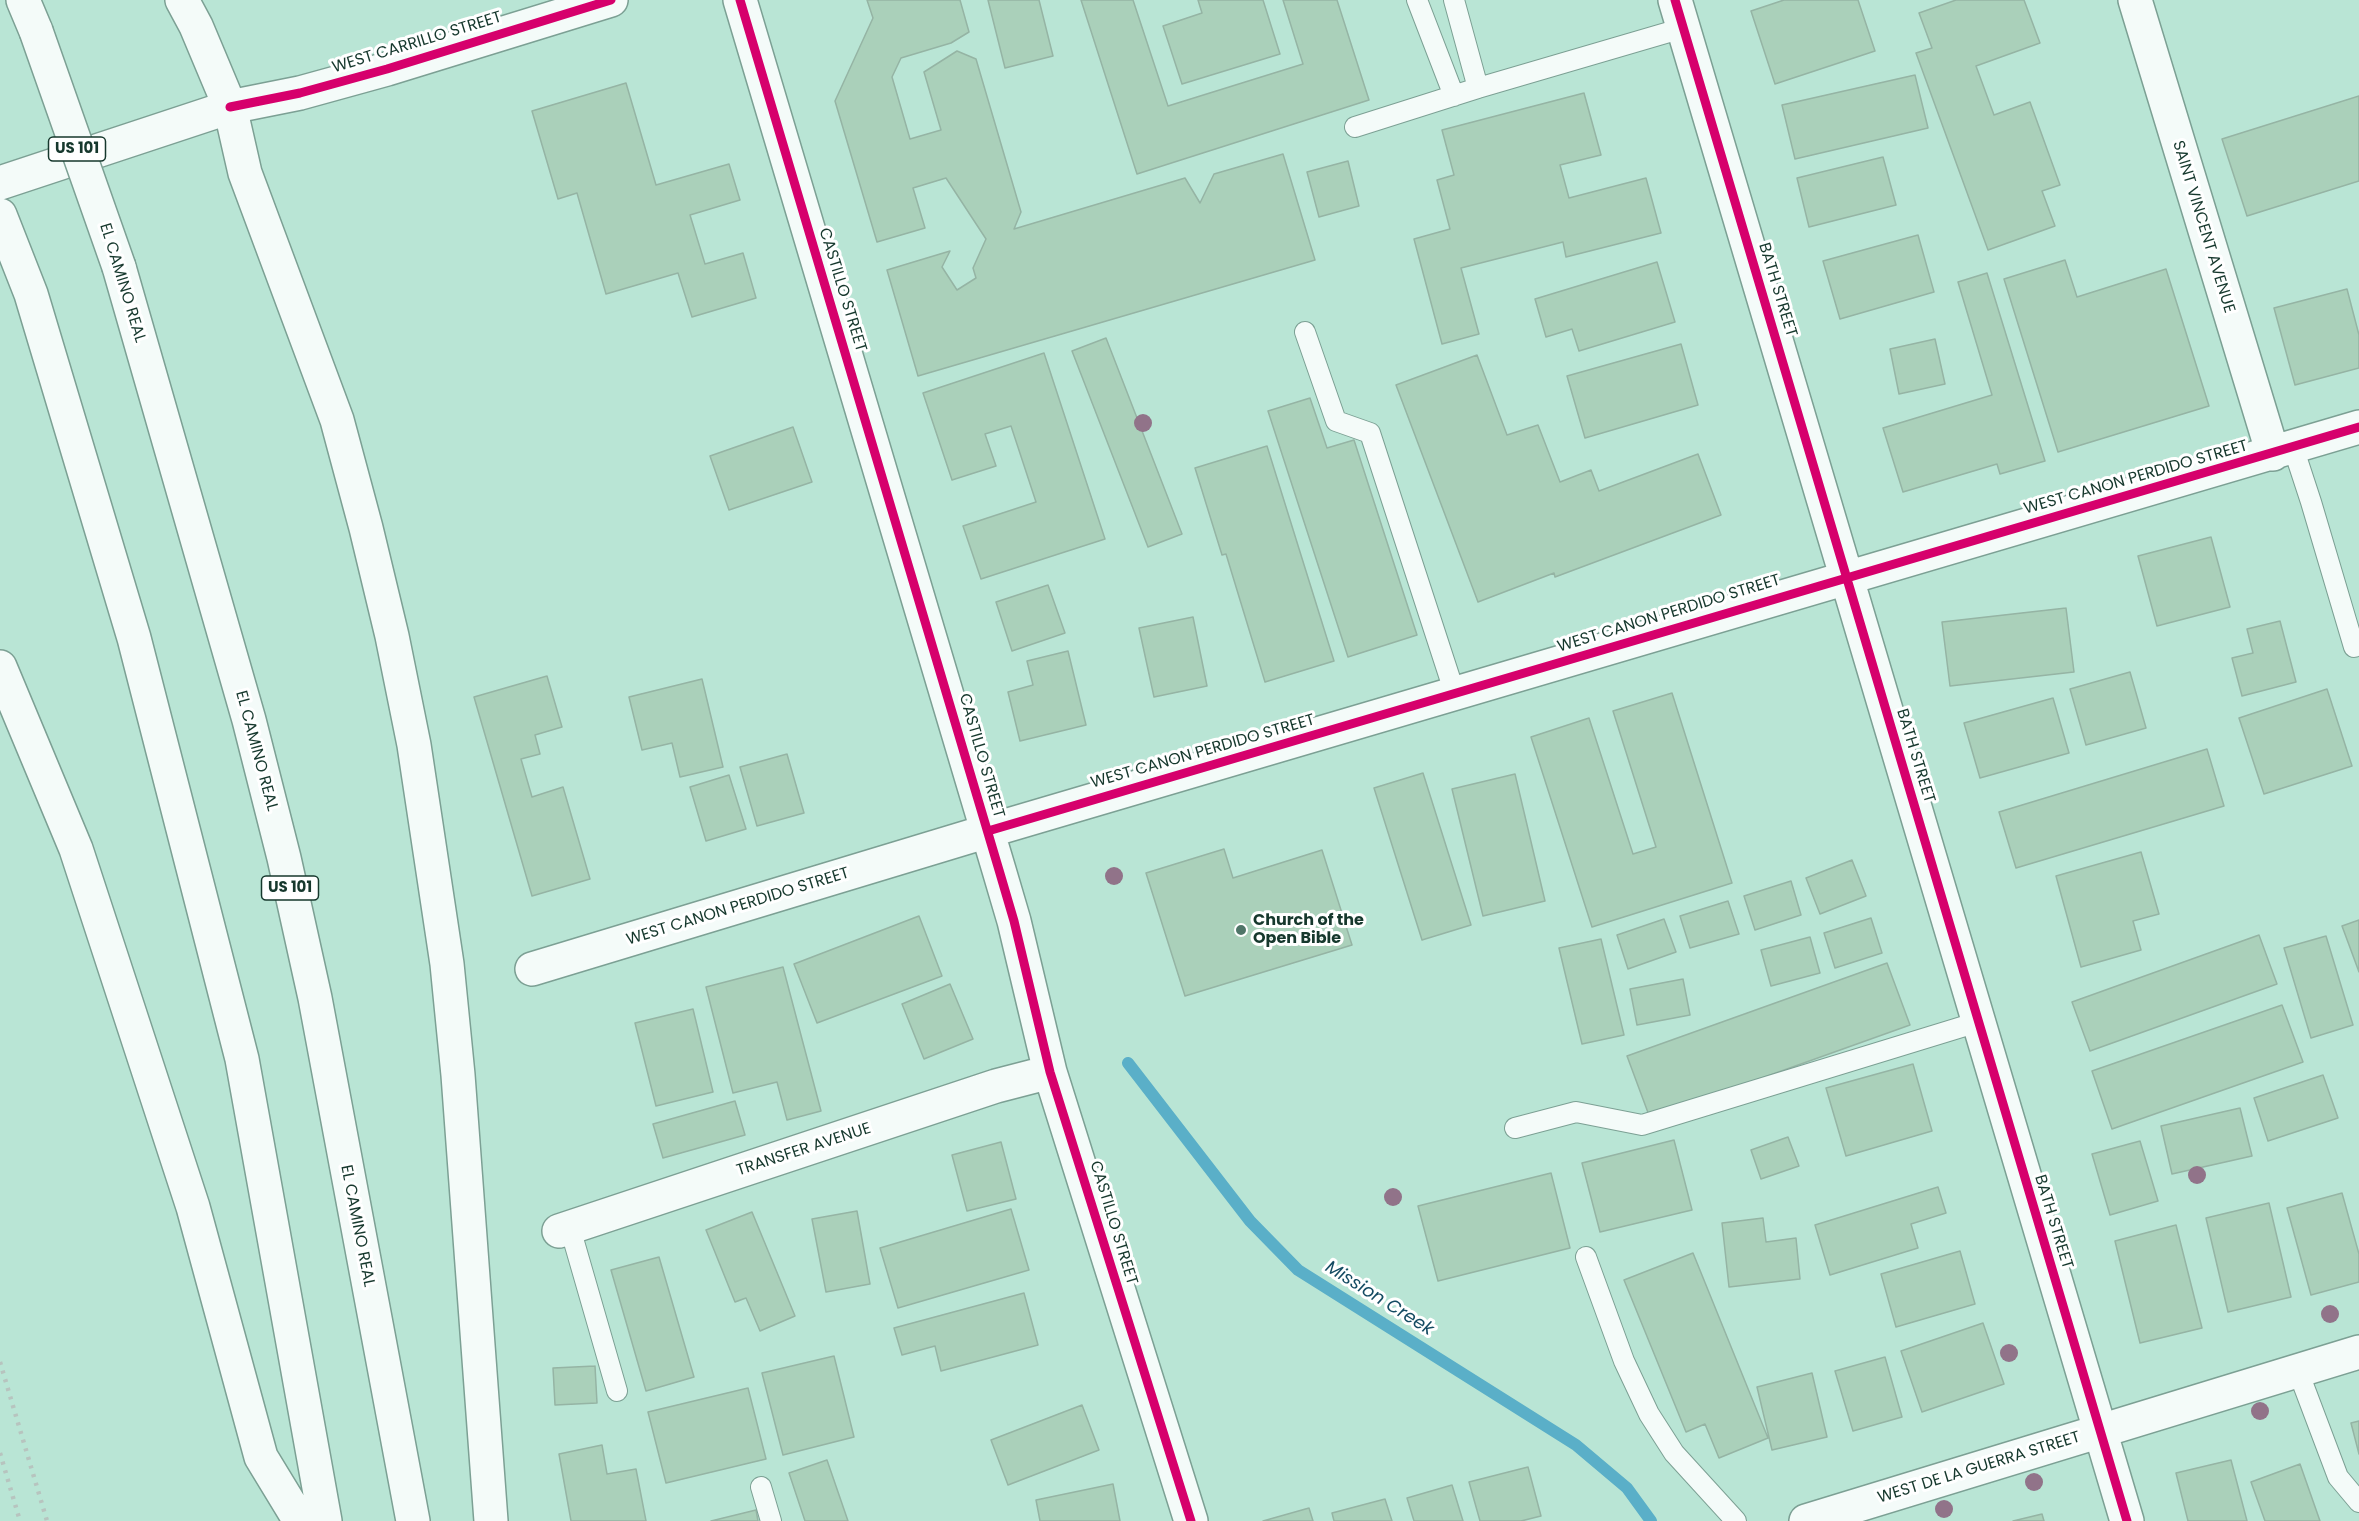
<!DOCTYPE html>
<style>
body{margin:0}
canvas{display:block;background:#b9e5d5}
</style>
<canvas width="2359" height="1521"></canvas>
<script>
const ctx = document.querySelector('canvas').getContext('2d');
ctx.lineJoin = 'round';
const poly = rows => new Path2D(rows.map(r => 'M' + r).join(''));
function stroke(path, color, width, dash) { ctx.strokeStyle = color; ctx.lineWidth = width; ctx.lineCap = dash ? 'butt' : 'round'; ctx.setLineDash(dash || []); ctx.stroke(path); }
function fillPath(path, color) { ctx.fillStyle = color; ctx.fill(path, 'evenodd'); }
function drawText(font, color, halo, rows, align = 'center') {
  ctx.font = font + ' Poppins,sans-serif'; ctx.lineWidth = 6; ctx.setLineDash([]); ctx.textBaseline = 'middle'; ctx.strokeStyle = halo; ctx.fillStyle = color; for (const [text, x, y, turn = 0] of rows) {
    ctx.save(); ctx.translate(x, y); ctx.rotate((+turn || 0) * Math.PI / 180); ctx.textAlign = isNaN(turn) ? turn : align; if (halo) ctx.strokeText(text, 0, 0); ctx.fillText(text, 0, 0); ctx.restore();
  }
}
const stream = poly([
 [1128,1063,1250,1221,1298,1270,1576,1445,1627,1488,1651,1521]
]);
const building = poly([
 [867,0,960,0,969,32,951,43,901,58,892,77,910,139,941,130,924,72,957,51,976,59,1021,212,1014,229,1185,178,1200,203,1214,174,1283,154,1315,260,918,376,887,270,950,251,942,267,957,290,976,278,973,268,986,239,946,178,913,188,925,228,877,242,835,101,873,18,867,0],
 [988,0,1039,0,1053,56,1005,68,988,0],
 [1081,0,1133,0,1168,106,1303,64,1283,0,1337,0,1369,100,1137,174,1081,0],
 [1198,0,1263,0,1280,54,1182,84,1163,26,1202,13,1198,0],
 [1784,0,1858,0,1875,51,1775,84,1751,11,1784,0],
 [1956,0,2024,0,2040,43,1976,66,1994,115,2030,102,2060,185,2042,191,2055,226,1988,250,1916,53,1932,48,1919,13,1956,0],
 [1915,75,1928,128,1795,159,1782,105,1915,75],
 [626,83,656,185,729,164,740,200,690,215,705,264,743,253,756,298,692,317,678,273,606,294,577,193,558,199,532,111,626,83],
 [1584,93,1601,155,1560,165,1569,198,1646,178,1661,233,1566,257,1563,242,1461,268,1479,334,1442,344,1414,239,1450,229,1437,180,1454,175,1442,130,1584,93],
 [2359,96,2359,181,2247,216,2222,139,2359,96],
 [1883,157,1896,205,1809,227,1797,178,1883,157],
 [1348,161,1359,206,1319,217,1307,172,1348,161],
 [1918,235,1934,292,1840,319,1823,261,1918,235],
 [2065,260,2077,297,2166,269,2209,406,2058,452,2004,279,2065,260],
 [1657,262,1675,322,1579,351,1572,329,1546,337,1535,299,1657,262],
 [1987,273,2045,461,2000,474,1997,464,1903,492,1883,428,1992,395,1958,282,1987,273],
 [2347,289,2359,335,2359,368,2295,385,2274,308,2347,289],
 [1106,338,1182,534,1148,547,1072,351,1106,338],
 [1935,339,1945,384,1899,394,1890,349,1935,339],
 [1681,344,1698,405,1585,438,1567,376,1681,344],
 [1044,353,1105,539,981,579,963,526,1036,502,1011,426,985,434,996,466,952,480,923,393,1044,353],
 [1477,355,1507,435,1538,425,1560,482,1591,470,1599,491,1698,454,1721,515,1555,577,1554,573,1478,602,1396,385,1477,355],
 [1310,398,1327,448,1354,440,1417,635,1348,657,1268,411,1310,398],
 [793,427,812,482,729,510,710,456,793,427],
 [1267,446,1334,661,1265,682,1226,554,1222,555,1195,468,1267,446],
 [2211,537,2230,607,2157,626,2138,556,2211,537],
 [1048,585,1065,633,1012,651,996,602,1048,585],
 [2066,608,2074,672,1950,686,1942,622,2066,608],
 [1193,617,1207,686,1154,697,1139,628,1193,617],
 [2280,621,2296,682,2242,696,2232,658,2253,653,2247,629,2280,621],
 [1068,651,1086,725,1020,741,1008,692,1033,685,1027,661,1068,651],
 [2130,672,2146,728,2086,745,2070,689,2130,672],
 [547,676,562,727,535,735,540,754,521,759,532,797,563,787,590,879,532,896,474,697,547,676],
 [702,679,723,767,680,777,672,743,642,750,629,697,702,679],
 [2327,689,2352,766,2264,794,2239,718,2327,689],
 [1672,693,1732,883,1592,927,1531,737,1589,718,1633,854,1656,847,1613,711,1672,693],
 [2053,698,2069,753,1980,778,1964,723,2053,698],
 [2207,749,2224,806,2016,868,1999,812,2207,749],
 [787,754,804,813,757,826,740,767,787,754],
 [1423,773,1471,925,1422,940,1374,788,1423,773],
 [1515,774,1545,901,1483,916,1452,789,1515,774],
 [729,775,746,829,706,841,690,787,729,775],
 [1224,849,1233,878,1322,850,1352,945,1185,996,1146,873,1224,849],
 [2141,852,2159,914,2133,921,2141,950,2081,967,2056,876,2141,852],
 [1852,860,1866,896,1820,914,1806,878,1852,860],
 [1791,881,1801,915,1755,930,1744,896,1791,881],
 [1728,901,1739,934,1690,948,1680,916,1728,901],
 [919,916,942,976,817,1023,794,964,919,916],
 [1871,918,1882,953,1835,968,1824,933,1871,918],
 [1664,919,1676,952,1628,969,1617,935,1664,919],
 [2359,920,2359,972,2342,926,2359,920],
 [2259,935,2277,984,2090,1051,2072,1002,2259,935],
 [2326,936,2353,1025,2311,1038,2284,948,2326,936],
 [1810,937,1820,973,1771,986,1761,950,1810,937],
 [1601,939,1624,1035,1582,1044,1559,948,1601,939],
 [1887,963,1910,1025,1650,1118,1627,1056,1887,963],
 [783,967,821,1111,787,1120,777,1082,733,1093,706,987,783,967],
 [1683,979,1690,1015,1637,1025,1630,989,1683,979],
 [950,984,973,1039,924,1059,902,1004,950,984],
 [2282,1005,2303,1062,2112,1129,2092,1071,2282,1005],
 [693,1009,713,1092,656,1106,635,1023,693,1009],
 [1913,1064,1932,1131,1846,1156,1826,1088,1913,1064],
 [2323,1075,2338,1118,2268,1141,2254,1098,2323,1075],
 [735,1101,745,1135,663,1158,653,1124,735,1101],
 [2240,1108,2252,1156,2172,1174,2161,1126,2240,1108],
 [1788,1137,1799,1166,1761,1179,1751,1150,1788,1137],
 [1674,1140,1692,1210,1600,1232,1582,1163,1674,1140],
 [2140,1141,2158,1201,2110,1215,2092,1154,2140,1141],
 [1001,1142,1016,1199,967,1211,952,1155,1001,1142],
 [1551,1173,1570,1248,1438,1281,1418,1206,1551,1173],
 [1938,1187,1946,1213,1911,1224,1918,1248,1830,1275,1815,1225,1938,1187],
 [2342,1193,2359,1254,2359,1282,2311,1295,2287,1208,2342,1193],
 [2269,1203,2291,1297,2228,1312,2206,1218,2269,1203],
 [1011,1209,1029,1270,898,1308,880,1248,1011,1209],
 [857,1211,870,1284,826,1292,812,1219,857,1211],
 [752,1212,795,1316,760,1331,746,1298,735,1302,706,1230,752,1212],
 [1763,1218,1766,1242,1796,1238,1800,1279,1729,1287,1722,1223,1763,1218],
 [2176,1225,2202,1328,2140,1343,2115,1241,2176,1225],
 [1960,1251,1975,1304,1896,1327,1881,1274,1960,1251],
 [1693,1253,1768,1438,1719,1458,1705,1424,1686,1432,1624,1280,1693,1253],
 [659,1257,694,1377,646,1391,611,1270,659,1257],
 [1024,1293,1038,1345,941,1371,935,1346,902,1355,894,1328,1024,1293],
 [1983,1323,2004,1384,1922,1412,1901,1351,1983,1323],
 [834,1356,854,1437,783,1455,762,1373,834,1356],
 [1885,1357,1902,1417,1853,1431,1835,1371,1885,1357],
 [595,1366,597,1403,555,1405,553,1368,595,1366],
 [1812,1373,1827,1437,1772,1450,1757,1387,1812,1373],
 [748,1388,766,1459,666,1483,648,1412,748,1388],
 [1082,1405,1099,1450,1008,1485,991,1440,1082,1405],
 [2359,1421,2359,1454,2351,1423,2359,1421],
 [602,1445,607,1474,636,1469,646,1521,571,1521,559,1454,602,1445],
 [827,1460,848,1521,805,1521,789,1473,827,1460],
 [2231,1460,2247,1521,2188,1521,2176,1473,2231,1460],
 [2300,1464,2320,1521,2265,1521,2251,1482,2300,1464],
 [1528,1467,1541,1516,1521,1521,1480,1521,1469,1482,1528,1467],
 [1113,1484,1120,1521,1040,1521,1036,1500,1113,1484],
 [1452,1485,1463,1521,1414,1521,1407,1498,1452,1485],
 [1385,1499,1392,1521,1334,1521,1332,1513,1385,1499],
 [1309,1508,1313,1521,1263,1521,1309,1508],
 [756,1510,758,1521,711,1521,756,1510],
 [2042,1514,2044,1521,2013,1521,2042,1514]
]);
const service = poly([
 [1417,0,1454,96],
 [1454,0,1478,88,1683,28],
 [1355,127,1478,88],
 [1305,332,1336,421,1370,433,1455,694],
 [2293,447,2311,502,2354,647],
 [1515,1128,1576,1112,1642,1125,1978,1022],
 [570,1228,617,1391],
 [1586,1257,1624,1361,1649,1414,1674,1453,1736,1521],
 [2298,1371,2338,1477,2359,1502],
 [761,1487,771,1521]
]);
const minor = poly([
 [740,0,999,870,1014,921,1050,1072,1191,1521],
 [1675,0,2127,1521],
 [2135,0,2273,454],
 [532,969,988,831,2359,427],
 [559,1231,996,1086,1050,1072],
 [1806,1521,2359,1352]
]);
const secondary = poly([
 [0,183,230,107,300,93,387,69,611,0]
]);
const motorway = poly([
 [23,0,36,31],
 [182,0,196,26,230,107,245,173,337,420,366,528,392,636,414,745,447,964,458,1075,491,1521],
 [0,215,31,294,134,638,242,1059,325,1521],
 [119,267,249,720,284,858,315,998,413,1521],
 [0,667,76,849,193,1207,261,1457,300,1521]
]);
const rail = poly([
 [0,1362,47,1521],
 [0,1453,20,1521]
]);
const motorwayBridge = poly([
 [36,31,119,267]
]);
const cycleway = poly([
 [740,0,999,870,1014,921,1050,1072,1191,1521],
 [1675,0,2127,1521],
 [230,107,300,93,387,69,611,0],
 [988,831,2359,427]
]);
const trees = [
 [1143,423],
 [1114,876],
 [2197,1175],
 [1393,1197],
 [2330,1314],
 [2009,1353],
 [2260,1411],
 [2034,1482],
 [1944,1509]
];
const markers = [
 [1241,930,6,"#4f7568"]
];
const shields = [
 [77,149,57],
 [290,888,57]
];
const shieldNames = [
 ["US 101",77,149],
 ["US 101",290,888]
];
const streetNames = [
 ["WEST CARRILLO STREET",417,43,-17],
 ["SAINT VINCENT AVENUE",2203,227,73],
 ["EL CAMINO REAL",122,283,73],
 ["CASTILLO STREET",842,290,73],
 ["BATH STREET",1777,290,73],
 ["WEST CANON PERDIDO STREET",2136,478,-16],
 ["WEST CANON PERDIDO STREET",1669,614,-17],
 ["EL CAMINO REAL",256,751,75],
 ["WEST CANON PERDIDO STREET",1203,752,-16],
 ["CASTILLO STREET",981,756,74],
 ["BATH STREET",1915,756,73],
 ["WEST CANON PERDIDO STREET",738,907,-17],
 ["TRANSFER AVENUE",804,1150,-18],
 ["BATH STREET",2053,1222,73],
 ["CASTILLO STREET",1113,1223,73],
 ["EL CAMINO REAL",357,1226,79],
 ["WEST DE LA GUERRA STREET",1979,1468,-17]
];
const poiNames = [
 ["Church of the",1253,921],
 ["Open Bible",1253,939]
];
const waterNames = [
 ["Mission Creek",1379,1299,32]
];
stroke(stream, '#5aafc8', 12);
fillPath(building, '#aad0ba');
stroke(building, '#95b4a4', 1.5);
stroke(service, '#7ca094', 22);
stroke(minor, '#7ca094', 36);
stroke(secondary, '#7ca094', 36);
stroke(motorway, '#7ca094', 36);
stroke(service, '#f4fbf9', 20);
stroke(minor, '#f4fbf9', 33);
stroke(secondary, '#f4fbf9', 33);
stroke(motorway, '#f4fbf9', 33);
stroke(rail, '#b7c4bf', 4.5, [3, 6]);
stroke(motorwayBridge, '#7ca094', 36, []);
stroke(motorwayBridge, '#f4fbf9', 33);
stroke(cycleway, '#d6006c', 9);
ctx.fillStyle = '#917389';
for (const [x, y] of trees) { ctx.beginPath(); ctx.arc(x, y, 9, 0, 2 * Math.PI); ctx.fill(); }
for (const [x, y, r, color] of markers) { const dot = new Path2D(); dot.arc(x, y, r, 0, 2 * Math.PI); ctx.fillStyle = color; ctx.fill(dot); stroke(dot, '#fff', 2); }
for (const [x, y, w] of shields) { const box = new Path2D(); box.roundRect(x - w / 2, y - 12, w, 24, 4.5); ctx.fillStyle = '#fff'; ctx.fill(box); stroke(box, '#16382d', 1.5); }
drawText('bold 15px', '#16382d', null, shieldNames);
drawText('16px', '#16382d', '#fff', streetNames);
drawText('bold 16px', '#16382d', '#fff', poiNames, 'left');
drawText('italic 18px', '#144b62', '#fff', waterNames);
</script>
